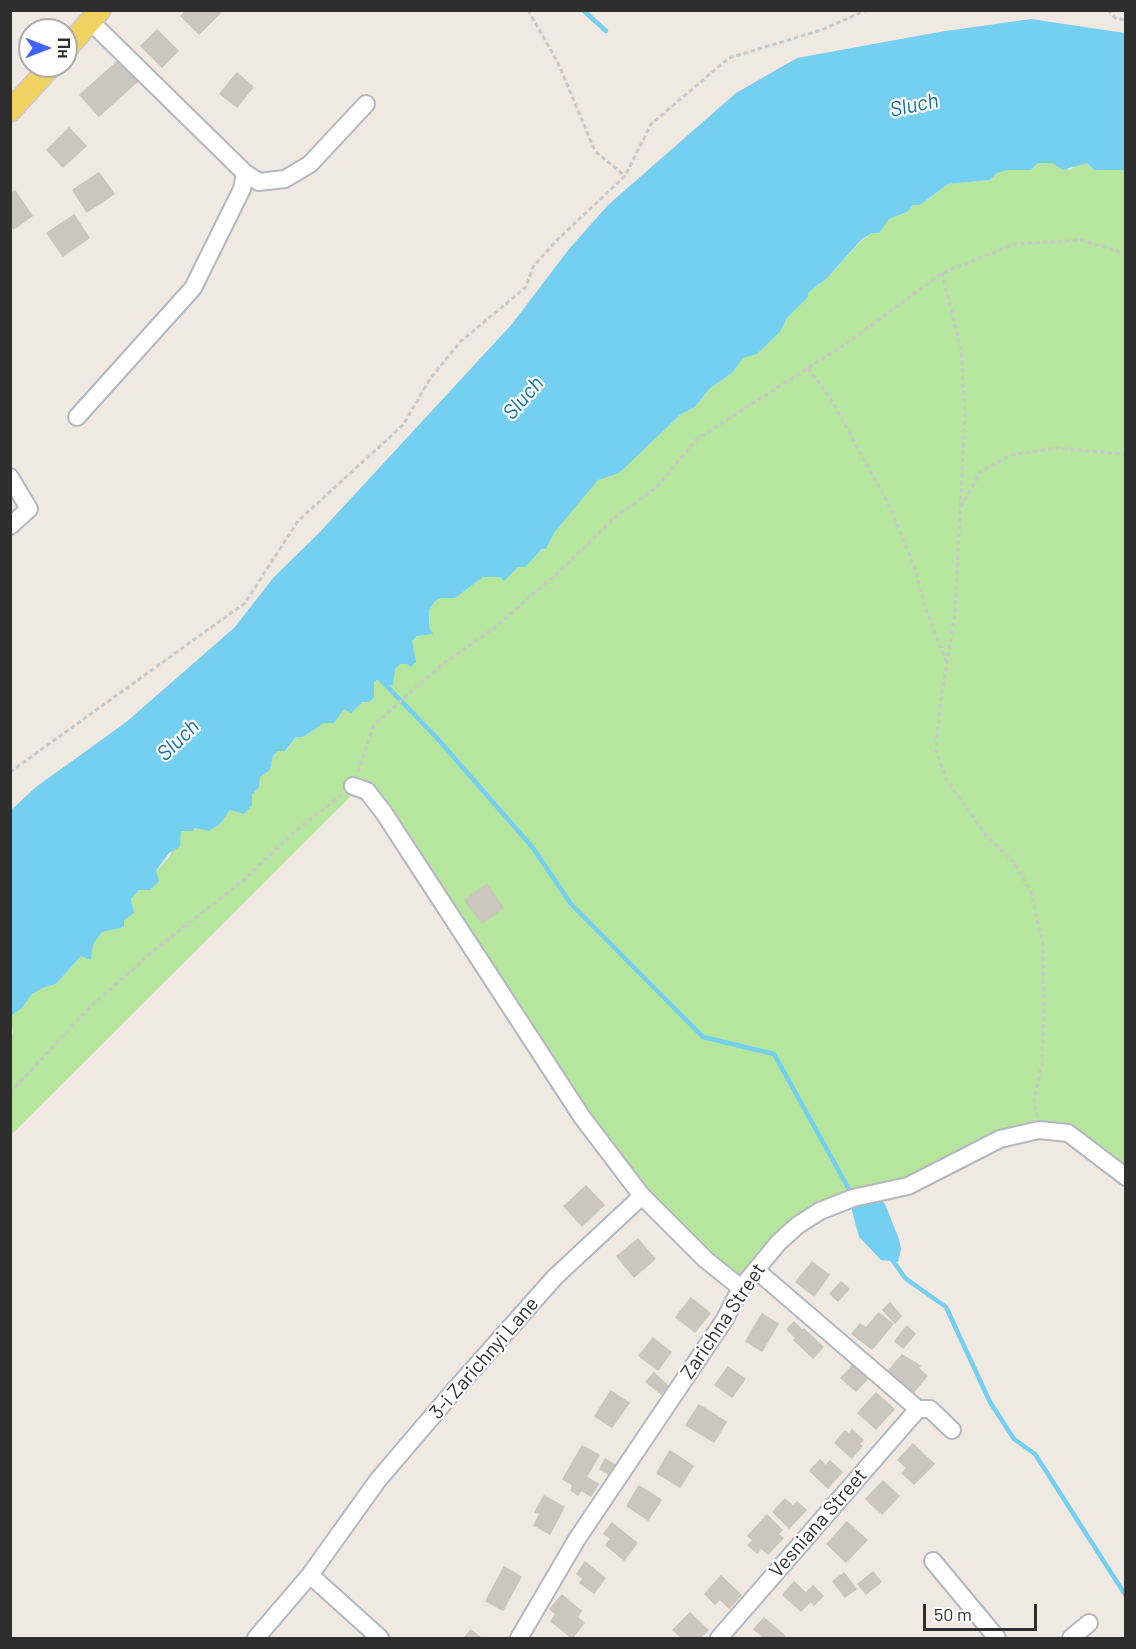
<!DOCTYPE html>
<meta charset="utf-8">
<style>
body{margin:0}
#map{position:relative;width:1136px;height:1649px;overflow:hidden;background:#efe9e1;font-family:Barlow,sans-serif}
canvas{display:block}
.frame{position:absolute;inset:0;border:12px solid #2e2e2e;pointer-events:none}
.north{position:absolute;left:18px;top:18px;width:60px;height:60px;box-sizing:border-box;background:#fff;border:2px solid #ababab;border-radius:50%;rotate:90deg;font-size:16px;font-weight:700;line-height:24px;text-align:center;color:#2e2e2e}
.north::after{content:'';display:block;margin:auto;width:21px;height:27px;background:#4264fb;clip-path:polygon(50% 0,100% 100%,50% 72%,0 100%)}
.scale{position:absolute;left:923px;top:1604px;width:114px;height:27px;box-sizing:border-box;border:3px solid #2e2e2e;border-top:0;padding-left:8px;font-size:18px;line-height:21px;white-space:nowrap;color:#2e2e2e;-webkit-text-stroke:4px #fff;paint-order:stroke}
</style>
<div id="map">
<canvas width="1136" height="1649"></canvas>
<div class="frame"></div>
<div class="north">Пн</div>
<div class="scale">50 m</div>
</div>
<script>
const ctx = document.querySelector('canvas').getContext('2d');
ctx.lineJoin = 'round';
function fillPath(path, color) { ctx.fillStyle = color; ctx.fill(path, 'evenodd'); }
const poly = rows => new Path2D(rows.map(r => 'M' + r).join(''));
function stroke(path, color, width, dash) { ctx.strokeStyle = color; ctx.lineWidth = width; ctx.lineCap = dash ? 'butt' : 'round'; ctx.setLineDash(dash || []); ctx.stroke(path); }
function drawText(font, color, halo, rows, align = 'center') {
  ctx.font = font + ' Barlow,sans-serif'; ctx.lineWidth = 4.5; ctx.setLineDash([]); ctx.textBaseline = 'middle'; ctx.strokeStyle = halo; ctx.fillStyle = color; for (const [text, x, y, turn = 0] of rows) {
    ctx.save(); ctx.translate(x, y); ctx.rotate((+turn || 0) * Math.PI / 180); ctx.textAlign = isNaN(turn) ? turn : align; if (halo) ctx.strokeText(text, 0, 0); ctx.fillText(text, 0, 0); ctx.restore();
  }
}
const green = poly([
 [1038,163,1052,163,1070,170,1080,163,1087,163,1094,170,1125,170,1125,1177,1092,1150,1039,1130,908,1186,820,1211,741,1288,642,1196,367,780,11,1135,10,1036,13,1034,11,1016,22,1008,32,994,43,988,56,984,102,932,124,920,131,899,169,857,181,831,220,824,230,810,252,794,259,777,270,770,273,756,278,751,286,751,296,737,303,737,344,709,374,697,374,683,400,664,407,664,412,641,429,627,429,610,435,601,442,598,455,598,483,577,500,577,504,580,518,567,525,566,542,549,546,549,554,533,598,479,619,472,681,414,695,407,709,389,733,372,743,358,757,354,780,332,787,318,807,297,808,293,827,278,862,240,872,233,879,232,889,219,907,212,913,205,920,205,948,184,990,180,997,173,1007,170,1031,170]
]);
const water = poly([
 [1031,19,1125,33,1125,170,1094,170,1087,163,1063,170,1052,163,1038,163,1031,170,1007,170,997,173,990,180,948,184,920,205,913,205,907,212,889,219,879,233,872,233,862,239,827,278,808,293,808,297,787,318,780,332,757,354,743,358,733,372,709,389,695,407,681,414,619,473,598,480,554,533,546,549,542,549,525,567,518,567,504,581,500,577,483,577,455,598,442,598,435,601,429,610,429,627,433,634,417,636,412,641,416,662,410,667,407,664,400,664,395,669,393,685,386,685,379,678,374,683,374,697,369,702,362,702,351,713,344,709,334,723,324,723,303,737,296,737,285,751,278,751,273,756,270,770,260,777,259,787,252,794,252,805,244,814,230,810,220,824,209,831,195,828,192,831,181,831,180,847,169,853,156,871,159,881,150,890,139,890,131,899,134,913,124,920,124,927,102,932,93,944,91,960,81,956,56,984,43,988,32,994,22,1008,11,1016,11,810,36,787,125,723,234,628,274,577,319,533,512,324,569,249,608,205,736,93,797,58,939,32],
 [878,1197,885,1204,899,1239,901,1249,898,1262,881,1260,859,1237,851,1207]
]);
const stream = poly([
 [583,10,606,31],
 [379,678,436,737,533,848,571,904,703,1037,774,1054,850,1191],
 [891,1258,905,1278,946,1307,990,1402,1014,1439,1035,1454,1126,1596]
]);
const building = poly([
 [187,10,223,10,199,34,181,16,187,10],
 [157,30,178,51,162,67,141,46,157,30],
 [120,59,139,80,99,116,80,95,120,59],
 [237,73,253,87,237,107,220,94,237,73],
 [69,128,86,146,63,167,47,150,69,128],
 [99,173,114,194,87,212,73,190,99,173],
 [15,191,32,216,14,229,10,224,10,194,15,191],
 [74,215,89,238,63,256,47,233,74,215],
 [487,884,503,908,482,923,465,900,487,884],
 [586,1186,604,1205,582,1226,564,1206,586,1186],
 [638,1239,655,1259,634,1277,617,1256,638,1239],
 [812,1262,829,1275,814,1296,796,1282,812,1262],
 [841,1282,849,1289,838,1301,830,1294,841,1282],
 [691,1298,710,1313,695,1332,676,1317,691,1298],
 [890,1303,901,1316,895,1323,883,1310,890,1303],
 [879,1313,893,1324,872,1349,852,1334,860,1324,866,1328,879,1313],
 [762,1314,778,1324,762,1351,746,1341,762,1314],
 [794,1322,803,1331,796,1338,787,1329,794,1322],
 [907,1326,915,1334,903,1348,895,1341,907,1326],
 [804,1329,823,1347,813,1358,794,1340,804,1329],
 [653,1338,671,1352,658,1370,639,1356,653,1338],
 [902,1355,920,1366,918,1368,927,1376,910,1396,885,1375,902,1355],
 [855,1363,870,1376,856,1391,841,1378,855,1363],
 [728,1367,745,1379,732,1397,715,1385,728,1367],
 [654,1373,668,1386,661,1394,646,1382,654,1373],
 [611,1391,629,1403,612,1427,595,1416,611,1391],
 [876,1393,894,1409,876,1429,858,1413,876,1393],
 [699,1405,726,1422,714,1442,686,1425,699,1405],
 [852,1430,863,1440,859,1444,862,1446,852,1458,835,1443,845,1431,849,1434,852,1430],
 [913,1444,934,1464,914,1484,902,1473,907,1468,898,1460,913,1444],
 [582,1446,599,1455,586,1477,598,1484,591,1496,581,1490,578,1495,571,1490,573,1485,563,1479,582,1446],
 [670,1451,693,1466,680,1487,657,1473,670,1451],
 [605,1459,621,1469,616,1478,600,1469,605,1459],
 [820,1460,826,1466,830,1461,842,1472,828,1488,810,1471,820,1460],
 [883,1481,899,1496,882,1514,866,1499,883,1481],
 [639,1486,661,1500,648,1520,627,1506,639,1486],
 [544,1496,564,1507,550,1534,534,1525,540,1514,535,1512,544,1496],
 [785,1499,793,1506,797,1502,806,1510,789,1528,773,1512,785,1499],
 [767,1515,782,1530,778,1534,783,1538,768,1554,761,1548,757,1553,748,1545,753,1540,748,1536,767,1515],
 [847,1522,867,1540,846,1562,827,1544,847,1522],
 [612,1523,637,1543,624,1560,606,1545,611,1539,604,1534,612,1523],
 [585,1562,605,1578,594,1593,580,1583,583,1579,577,1574,585,1562],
 [504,1567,521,1577,503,1610,486,1601,504,1567],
 [873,1572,881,1582,866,1594,858,1584,873,1572],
 [844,1573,856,1589,845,1597,833,1581,844,1573],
 [721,1576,741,1595,729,1608,720,1599,715,1604,705,1594,721,1576],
 [794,1582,806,1593,813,1586,823,1596,814,1605,811,1601,801,1611,783,1595,794,1582],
 [562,1595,581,1611,577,1617,584,1623,572,1638,551,1621,556,1614,550,1609,562,1595],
 [690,1613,708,1630,700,1638,682,1638,673,1630,690,1613],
 [764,1618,785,1636,783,1638,764,1638,754,1629,764,1618],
 [471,1630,481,1638,464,1638,471,1630]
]);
const path = poly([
 [528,10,558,63,595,151,625,176],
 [1108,10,1115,18,1126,20],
 [942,273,961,349,965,414,955,613,940,705,936,751,947,781,987,836,1013,861,1031,892,1043,945,1044,1011,1042,1064,1034,1100,1037,1116],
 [808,368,831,399,890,507,914,566,925,607,946,661],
 [961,507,981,471,1011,455,1056,448,1126,454],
 [10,772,245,603,298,521,403,425,430,379,460,342,526,287,533,267,556,241,625,176,651,124,729,58,821,30,867,10],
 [358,772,374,725,440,666,494,628,562,569,613,519,658,486,697,439,850,341,942,273,1015,244,1082,240,1126,254],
 [10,1093,87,1010,152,952,245,879,295,831,343,794]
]);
const minor = poly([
 [245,173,259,182,285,179,310,164,366,104],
 [77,417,193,288,242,189,245,173,90,21],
 [10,477,29,509,10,526],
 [353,786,367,791,384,813,582,1117,642,1196,706,1260,741,1288],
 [756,1270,918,1409],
 [933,1561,997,1638],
 [310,1575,380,1638],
 [256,1638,310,1575,378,1480,453,1392,555,1277,642,1196],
 [519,1638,577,1539,725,1319,741,1288,779,1242,798,1225,820,1211,853,1198,908,1186,1000,1139,1039,1130,1068,1133,1126,1177],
 [719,1638,918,1409,930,1409,952,1430],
 [1071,1638,1089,1623]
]);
const major = poly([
 [66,49,100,10],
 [10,111,51,66]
]);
const streetNames = [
 ["Zarichna Street",723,1321,-56],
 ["3-i Zarichnyi Lane",484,1358,-49],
 ["Vesniana Street",818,1523,-49]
];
const waterNames = [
 ["Sluch",914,105,-12],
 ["Sluch",523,398,-49],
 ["Sluch",178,740,-44]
];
fillPath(green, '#b6e59e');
fillPath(water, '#75cff0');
stroke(stream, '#75cff0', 4.5);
fillPath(building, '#cbc7bf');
stroke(building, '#cbc5ba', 1.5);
stroke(minor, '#b4b7c1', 20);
stroke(major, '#c9c9c9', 24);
stroke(path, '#c9c9c9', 3, [4.5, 3]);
stroke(minor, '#fff', 16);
stroke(major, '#f2d163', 21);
drawText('20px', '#2e2e2e', '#fff', streetNames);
drawText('italic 21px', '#0d6fa3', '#fff', waterNames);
</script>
